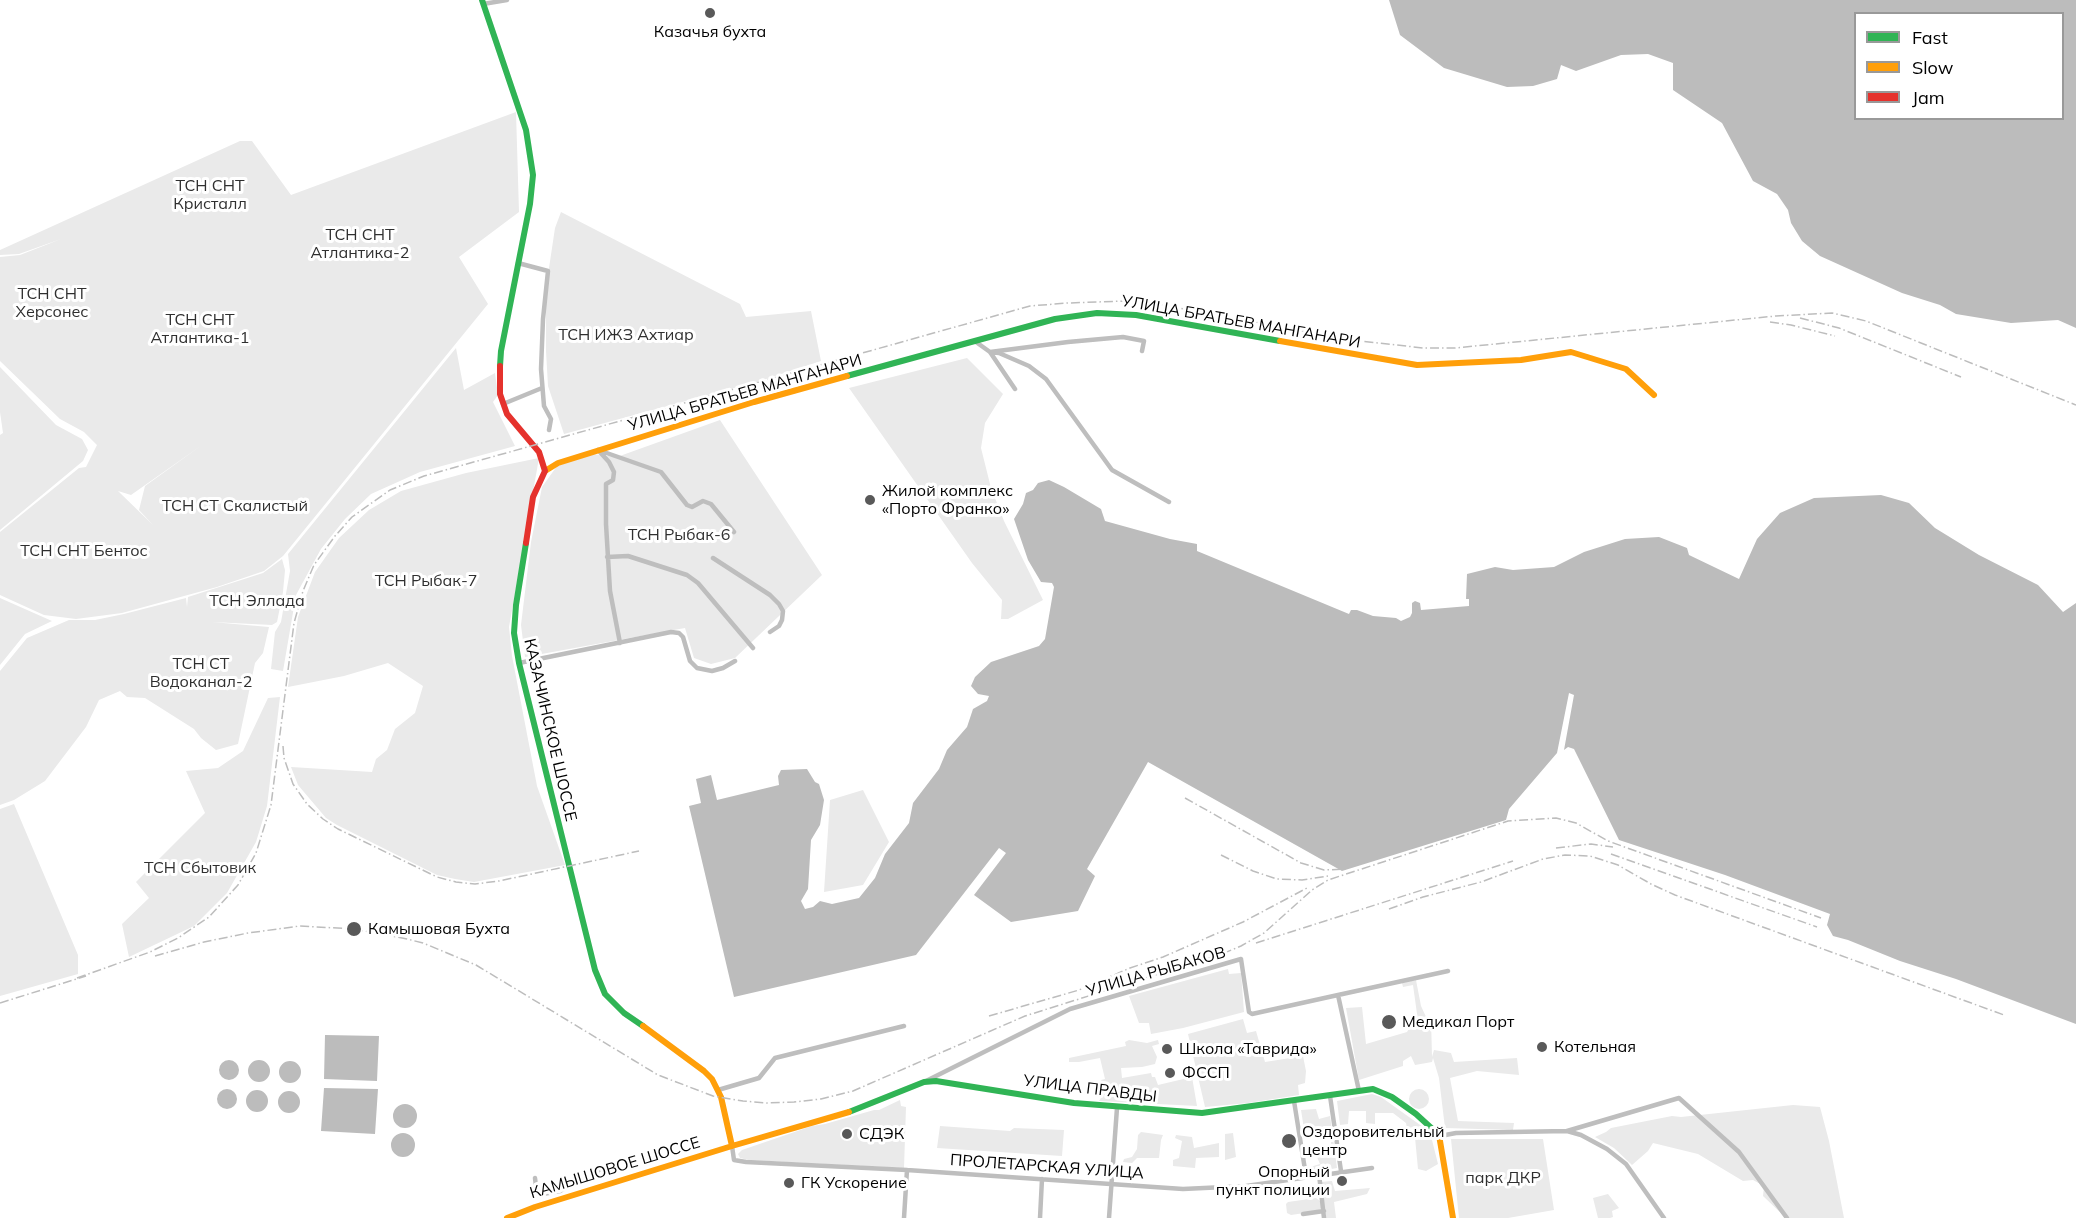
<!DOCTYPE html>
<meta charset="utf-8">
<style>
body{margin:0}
#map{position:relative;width:2076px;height:1218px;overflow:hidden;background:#fff;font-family:Mulish,sans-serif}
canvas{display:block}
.legend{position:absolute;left:1854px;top:12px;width:210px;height:108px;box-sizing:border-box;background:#fff;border:2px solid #999;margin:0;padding:8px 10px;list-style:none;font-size:18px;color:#000}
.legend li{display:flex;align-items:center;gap:12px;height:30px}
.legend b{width:30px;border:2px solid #999}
</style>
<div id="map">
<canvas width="2076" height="1218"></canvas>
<ul class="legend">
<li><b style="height:8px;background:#30b455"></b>Fast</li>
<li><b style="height:8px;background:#ff9f0a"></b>Slow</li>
<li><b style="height:8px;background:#e5322d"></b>Jam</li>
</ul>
</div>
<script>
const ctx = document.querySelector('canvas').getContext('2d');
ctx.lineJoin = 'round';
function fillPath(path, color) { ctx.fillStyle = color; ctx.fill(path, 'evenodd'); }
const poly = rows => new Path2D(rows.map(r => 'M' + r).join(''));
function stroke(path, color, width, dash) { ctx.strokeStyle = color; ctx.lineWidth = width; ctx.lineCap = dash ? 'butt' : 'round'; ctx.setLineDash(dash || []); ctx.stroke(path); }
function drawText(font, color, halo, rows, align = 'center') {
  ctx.font = font + ' Mulish,sans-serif'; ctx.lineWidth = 6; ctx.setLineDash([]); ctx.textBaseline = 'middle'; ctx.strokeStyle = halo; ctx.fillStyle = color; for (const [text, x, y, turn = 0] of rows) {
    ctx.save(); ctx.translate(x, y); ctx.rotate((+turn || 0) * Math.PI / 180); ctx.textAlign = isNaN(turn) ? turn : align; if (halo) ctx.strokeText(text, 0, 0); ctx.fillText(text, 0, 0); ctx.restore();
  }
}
const green = poly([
 [516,112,519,212,459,257,488,304,283,556,264,571,217,587,122,613,76,619,44,615,0,595,0,532,79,468,86,467,97,445,84,432,60,419,0,361,0,257,20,255,61,239,19,254,0,255,0,250,240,141,252,141,291,195],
 [202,445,145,486,139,510,153,525,118,491,131,495],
 [561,212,740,304,746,317,811,311,821,361,760,381,564,434,548,386,546,351,546,288,555,228],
 [456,348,464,390,495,373,498,395,493,402,515,446,420,472,371,494,345,519,321,549,296,595,283,671,271,669,275,632,281,622,290,571,288,554],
 [967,358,1003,394,985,423,981,448,991,488,1004,521,1043,600,1008,619,1001,619,1002,600,972,563,849,388],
 [0,367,56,425,82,439,88,450,83,461,0,530,0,435,3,433,0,412],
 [720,420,822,575,735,658,711,664,694,658,685,628,525,657,521,625,531,542,542,487,557,466,592,454,617,457],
 [539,458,509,627,512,656,537,786,565,865,474,882,455,879,437,875,337,825,326,818,298,785,291,767,372,772,376,759,387,750,395,729,415,713,423,686,388,663,344,676,288,687,298,617,315,572,339,538,369,510,401,491,466,473],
 [282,559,285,570,283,592,277,622,272,625,212,622,269,627,263,653,255,663,238,744,216,750,201,738,194,729,145,698,127,697,120,691,99,700,86,727,45,781,14,800,0,805,0,671,27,638,69,620,95,620,124,614,186,598,187,607,188,597,263,573],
 [0,598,52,621,25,634,0,665],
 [280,697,267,806,256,842,227,893,194,926,129,957,122,924,149,898,136,882,205,813,186,771,218,768,243,751,268,698],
 [863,790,889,842,863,885,824,892,830,800],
 [14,804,78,955,78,974,0,996,0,809],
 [1228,969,1229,974,1241,973,1244,1012,1183,1028,1151,1034,1149,1023,1139,1023,1129,996],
 [1416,980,1421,1006,1427,1019,1431,1019,1432,1057,1434,1050,1451,1053,1454,1062,1517,1058,1519,1075,1477,1071,1450,1078,1458,1121,1514,1123,1513,1130,1445,1128,1439,1078,1433,1058,1432,1062,1415,1065,1411,1056,1403,1061,1403,1066,1359,1080,1346,1008,1362,1007,1366,1044,1407,1032,1412,1023,1418,1021,1413,985,1403,987,1402,983],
 [1243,1019,1247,1033,1256,1031,1265,1062,1303,1056,1306,1071,1305,1083,1298,1085,1299,1095,1248,1103,1205,1107,1188,1034],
 [1129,1040,1147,1043,1158,1040,1159,1044,1152,1046,1157,1057,1155,1064,1142,1067,1121,1068,1122,1078,1151,1073,1152,1077,1155,1077,1158,1085,1192,1077,1197,1106,1099,1101,1104,1093,1101,1080,1105,1079,1100,1058,1079,1062,1069,1062,1069,1058,1126,1046,1125,1042],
 '1409 1099a10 10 0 1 1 20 0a10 10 0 1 1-20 0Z',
 [1372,1094,1381,1097,1430,1132,1438,1164,1426,1171,1418,1169,1414,1127,1407,1128,1406,1123,1393,1113,1375,1113,1375,1124,1366,1123,1366,1111,1349,1111,1348,1124,1340,1125,1337,1101],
 [900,1100,901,1106,906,1107,904,1168,748,1160,740,1158,738,1154,742,1150,812,1126,825,1124,874,1110,879,1110],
 [1793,1105,1820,1107,1829,1141,1844,1218,1786,1218,1763,1196,1764,1186,1753,1180,1743,1181,1698,1154,1653,1143,1648,1151,1632,1165,1614,1148,1595,1137,1606,1132,1611,1128,1672,1116,1681,1117],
 [1316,1109,1319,1119,1330,1116,1337,1168,1310,1173,1310,1167,1320,1164,1317,1157,1310,1157,1311,1152,1332,1149,1328,1126,1304,1129,1301,1110],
 [940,1126,1010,1131,1014,1128,1064,1130,1062,1156,937,1148],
 [1141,1132,1163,1135,1161,1140,1159,1158,1137,1158,1132,1163,1123,1162,1124,1159,1132,1157,1137,1149,1138,1135],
 [1233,1133,1236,1157,1225,1160,1225,1134],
 [1176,1135,1192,1137,1194,1148,1219,1143,1219,1157,1196,1158,1195,1168,1173,1166,1173,1160,1179,1158,1182,1141,1175,1138],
 [1451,1139,1543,1139,1554,1210,1508,1218,1459,1218],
 [1332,1181,1335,1191,1370,1188,1367,1194,1334,1202,1336,1218,1326,1218,1321,1182],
 [1608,1194,1619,1208,1612,1211,1613,1217,1610,1218,1598,1218,1593,1198],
 [1316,1198,1320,1201,1321,1208,1318,1211,1291,1215,1287,1213,1286,1204,1288,1202]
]);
const water = poly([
 [1389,0,2076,0,2076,328,2058,320,2011,323,1956,314,1940,305,1902,293,1820,256,1802,241,1791,223,1788,210,1777,194,1753,181,1722,123,1673,90,1673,63,1648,54,1621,55,1576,71,1561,65,1557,79,1533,86,1507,87,1444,68,1400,35],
 [1856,14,2062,14,2062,118,1856,118],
 [1049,480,1064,487,1101,509,1105,521,1170,539,1197,544,1197,551,1349,614,1351,610,1357,610,1373,616,1396,618,1401,621,1410,617,1412,613,1412,603,1415,601,1420,603,1421,610,1469,606,1469,599,1466,599,1467,574,1495,567,1513,570,1554,567,1584,552,1625,539,1659,537,1687,548,1689,555,1739,579,1757,539,1780,513,1814,498,1881,495,1909,503,1935,528,1979,555,2038,585,2063,612,2076,603,2076,1024,1956,979,1900,961,1848,940,1833,936,1827,925,1830,914,1725,875,1619,840,1574,749,1568,747,1564,750,1574,695,1569,693,1557,753,1509,809,1506,820,1342,871,1148,762,1087,869,1095,876,1078,911,1011,922,974,895,1006,853,999,848,916,955,734,997,689,806,701,803,696,779,711,775,717,800,779,785,778,776,781,770,807,769,815,782,819,784,824,800,820,825,811,840,808,889,801,901,805,909,813,907,820,901,832,904,859,898,875,878,885,854,909,823,913,803,939,769,947,750,967,727,973,709,987,701,989,696,978,694,971,686,975,677,991,662,1039,646,1045,639,1054,587,1052,583,1041,582,1028,560,1014,519,1023,504,1026,493,1033,490,1038,483],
 [325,1035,379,1036,377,1081,324,1079],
 '219 1070a10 10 0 1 1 20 0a10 10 0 1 1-20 0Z',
 '248 1071a11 11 0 1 1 22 0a11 11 0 1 1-22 0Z',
 '279 1072a11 11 0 1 1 22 0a11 11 0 1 1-22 0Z',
 [324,1088,378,1089,375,1134,321,1131],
 '217 1099a10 10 0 1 1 20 0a10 10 0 1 1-20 0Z',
 '246 1101a11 11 0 1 1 22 0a11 11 0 1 1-22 0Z',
 '278 1102a11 11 0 1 1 22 0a11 11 0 1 1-22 0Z',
 '393 1116a12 12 0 1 1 24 0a12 12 0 1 1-24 0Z',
 '391 1145a12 12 0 1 1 24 0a12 12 0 1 1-24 0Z'
]);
const street = poly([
 [483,4,507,0],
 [518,263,548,271,543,319,541,369,544,406,551,419,549,430],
 [976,342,990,352,1068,342,1123,337,1144,341,1142,351],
 [990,352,999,353,1029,366,1046,379,1112,470,1169,502],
 [990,352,1015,389],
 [503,404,542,388],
 [598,450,609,462,614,472,613,480,606,484,606,524,610,591,620,643],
 [601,451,661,472,687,505,692,507,703,501,711,504,734,532],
 [607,557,628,556,687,575,698,583,753,648],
 [713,558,770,595,779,604,783,611,782,620,779,626,770,632],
 [519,663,671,632,679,633,683,637,690,661,697,668,712,671,723,668,735,661],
 [1338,995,1448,971],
 [926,1081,1070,1009,1241,959,1249,1012,1252,1014,1338,995,1359,1091],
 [718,1090,759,1078,775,1058,904,1026],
 [1330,1096,1341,1171],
 [1294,1101,1306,1176],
 [1567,1131,1679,1098,1739,1152,1787,1218],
 [1440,1136,1456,1133,1567,1131,1581,1135,1607,1149,1626,1164,1664,1218],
 [732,1146,734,1160,746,1162,907,1170,1183,1189,1246,1186,1372,1168],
 [1319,1174,1324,1218],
 [535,1178,537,1195,560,1191,572,1184,589,1179,600,1169],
 [1303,1214,1324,1211],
 [904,1218,907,1170],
 [1040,1218,1042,1179],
 [1109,1218,1117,1108]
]);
const fast = poly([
 [482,0,526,130,533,175,530,204,501,351,500,366],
 [847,376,1055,319,1097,313,1136,315,1280,341],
 [526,543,516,605,514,633,519,663,595,970,605,994,624,1013,643,1026],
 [849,1112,924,1082,936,1081,1074,1103,1202,1113,1373,1089,1392,1097,1416,1114,1439,1135]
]);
const slow = poly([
 [1280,341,1417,365,1521,360,1571,352,1626,369,1654,395],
 [545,471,558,463,754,402,847,376],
 [643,1026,704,1071,712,1079,721,1097,732,1146],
 [1439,1135,1453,1218],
 [507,1218,535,1207,732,1146,849,1112]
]);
const jam = poly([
 [500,366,500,394,507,414,539,452,545,471,533,497,526,543]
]);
const rail = poly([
 [1800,318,1839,328,1961,377],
 [1770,322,1791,325,1835,336],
 [283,746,284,758,293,784,307,804,323,819,338,829,437,877,456,882,475,884,499,881,639,851],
 [1185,798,1301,863,1324,870,1347,869],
 [1556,848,1591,844,1613,847],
 [1611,854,1817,927],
 [1221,855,1253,871,1277,879,1302,880,1328,876],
 [1389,909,1423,897,1481,882,1543,859,1565,855,1590,856,1618,865,1651,884,1675,895,2004,1015],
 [1256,943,1513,861],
 [155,956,204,942,248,933,300,926,354,929,407,939,423,943,476,965,658,1075,713,1096,743,1101,767,1103,794,1102,821,1099,853,1091,1025,1016,1222,954,1241,946,1264,933,1312,890,1328,880,1508,821,1556,818,1576,823,1608,841,1821,918],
 [77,978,150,952,178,938,209,917,238,885,256,853,271,805,294,623,303,591,314,565,335,536,352,517,390,490,424,476,1030,306,1068,303,1125,301,1163,305,1352,340,1423,348,1455,348,1776,316,1832,313,1866,321,2076,405],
 [0,1003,86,976],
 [989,1016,1079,990,1130,968,1163,957,1243,922,1307,888]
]);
const markers = [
 [710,13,6,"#595959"],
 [870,500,6,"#595959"],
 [354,929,8,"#595959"],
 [1389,1022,8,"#595959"],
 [1542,1047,6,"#595959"],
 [1167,1049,6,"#595959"],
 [1170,1073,6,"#595959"],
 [847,1134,6,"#595959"],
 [1289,1141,8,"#595959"],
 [1342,1181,6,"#595959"],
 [789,1183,6,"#595959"]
];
const poiNames = [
 ["Казачья бухта",710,32,"center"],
 ["Жилой комплекс",882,491],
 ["«Порто Франко»",882,509],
 ["Камышовая Бухта",368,929],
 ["Медикал Порт",1402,1022],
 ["Котельная",1554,1047],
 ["Школа «Таврида»",1179,1049],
 ["ФССП",1182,1073],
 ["Оздоровительный",1302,1132],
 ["центр",1302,1150],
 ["СДЭК",859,1134],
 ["Опорный",1330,1172,"right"],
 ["пункт полиции",1330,1190,"right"],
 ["ГК Ускорение",801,1183]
];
const parkNames = [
 ["ТСН СНТ",210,186],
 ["Кристалл",210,204],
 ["ТСН СНТ",360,235],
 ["Атлантика-2",360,253],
 ["ТСН СНТ",52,294],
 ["Херсонес",52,312],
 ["ТСН СНТ",200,320],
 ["Атлантика-1",200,338],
 ["ТСН ИЖЗ Ахтиар",626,335],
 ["ТСН СТ Скалистый",235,506],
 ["ТСН Рыбак-6",679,535],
 ["ТСН СНТ Бентос",84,551],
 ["ТСН Рыбак-7",426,581],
 ["ТСН Эллада",257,601],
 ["ТСН СТ",201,664],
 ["Водоканал-2",201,682],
 ["ТСН Сбытовик",200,868],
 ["парк ДКР",1503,1178]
];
const streetNames = [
 ["УЛИЦА БРАТЬЕВ МАНГАНАРИ",1241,322,10],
 ["УЛИЦА БРАТЬЕВ МАНГАНАРИ",745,393,-16],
 ["КАЗАЧИНСКОЕ ШОССЕ",550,730,77],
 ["УЛИЦА РЫБАКОВ",1156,972,-16],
 ["УЛИЦА ПРАВДЫ",1090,1089,7],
 ["ПРОЛЕТАРСКАЯ УЛИЦА",1047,1167,4],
 ["КАМЫШОВОЕ ШОССЕ",615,1168,-17]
];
fillPath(green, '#eaeaea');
fillPath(water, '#bcbcbc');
stroke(street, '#bebebe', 4.5);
stroke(fast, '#30b455', 6);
stroke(slow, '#ff9f0a', 6);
stroke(jam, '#e5322d', 6);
stroke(rail, '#bdbdbd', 1.5, [9, 3, 1.5, 3]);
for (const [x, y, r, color] of markers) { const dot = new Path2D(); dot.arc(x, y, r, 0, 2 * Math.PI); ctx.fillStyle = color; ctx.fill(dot); stroke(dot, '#fff', 2); }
drawText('16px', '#000', '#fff', poiNames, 'left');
drawText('16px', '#2f2f2f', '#fff', parkNames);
drawText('16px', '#000', '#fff', streetNames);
</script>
